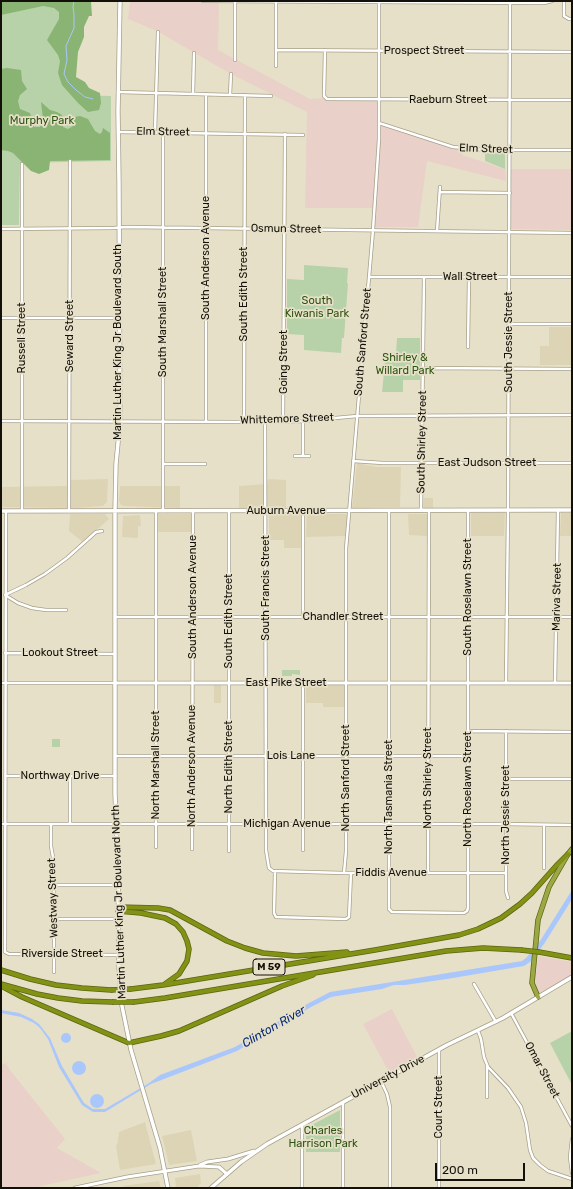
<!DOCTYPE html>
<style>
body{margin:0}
#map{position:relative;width:573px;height:1189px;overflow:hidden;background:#e7e0c9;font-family:Rubik,sans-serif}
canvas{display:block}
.frame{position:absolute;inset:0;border:2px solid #121008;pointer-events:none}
.scale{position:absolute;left:435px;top:1163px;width:90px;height:18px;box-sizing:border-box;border:2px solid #121008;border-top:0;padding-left:5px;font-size:12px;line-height:14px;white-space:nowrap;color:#121008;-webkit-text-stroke:3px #e7e0c9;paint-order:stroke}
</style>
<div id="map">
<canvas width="573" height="1189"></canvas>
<div class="frame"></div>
<div class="scale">200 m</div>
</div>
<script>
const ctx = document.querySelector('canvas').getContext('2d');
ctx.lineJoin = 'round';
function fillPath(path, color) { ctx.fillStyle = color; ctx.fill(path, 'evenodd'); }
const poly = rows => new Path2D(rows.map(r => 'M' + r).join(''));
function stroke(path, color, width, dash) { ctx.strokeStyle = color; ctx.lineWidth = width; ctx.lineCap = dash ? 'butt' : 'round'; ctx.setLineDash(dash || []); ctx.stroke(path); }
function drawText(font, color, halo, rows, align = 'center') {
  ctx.font = font + ' Rubik,sans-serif'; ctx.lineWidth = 3.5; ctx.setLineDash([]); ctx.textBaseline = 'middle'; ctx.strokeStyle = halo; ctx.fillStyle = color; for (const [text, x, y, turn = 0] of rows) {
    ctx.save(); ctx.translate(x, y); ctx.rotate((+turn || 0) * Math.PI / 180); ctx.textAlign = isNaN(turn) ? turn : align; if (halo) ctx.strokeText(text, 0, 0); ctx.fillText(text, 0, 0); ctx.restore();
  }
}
const built = poly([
 [549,327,572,327,572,365,540,365,540,346,549,346],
 [357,463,376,467,401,467,400,507,352,508],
 [108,479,107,502,103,506,75,508,1,507,1,487,67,486,67,480],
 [268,479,286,480,286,508,239,508,239,486,267,484],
 [120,486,180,486,180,508,124,506,121,505,119,501],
 [424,498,433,498,433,508,425,508,423,506],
 [471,513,505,513,504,536,471,536],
 [561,513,572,513,572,536,560,536],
 [70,514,105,514,109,519,83,542,69,531],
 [158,514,191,514,191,532,158,532],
 [269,514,301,514,301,548,284,548,284,540,269,540],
 [307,514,346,514,347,516,345,536,306,537],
 [408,514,427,514,427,536,409,535],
 [140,515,141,526,138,526,138,538,122,537,123,516],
 [214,685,221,685,221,703,214,703],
 [306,685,345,685,345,707,323,707,323,703,306,703],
 [145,1122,156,1164,120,1170,116,1146,118,1142,119,1132],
 [191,1130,197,1161,169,1165,162,1136],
 [200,1174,201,1183,197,1188,176,1188,175,1178],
 [159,1181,161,1188,124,1188,123,1186]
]);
const industrial = poly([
 [130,1,219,1,218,50,310,99,327,98,379,99,379,123,449,146,462,148,462,155,505,169,506,181,427,161,418,227,373,227,373,208,305,208,307,112,231,74,157,31,128,19],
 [510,169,572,169,572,230,510,229],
 [538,956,572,962,572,970,570,976,539,993,535,984],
 [392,1009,417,1057,389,1072,363,1024],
 [6,1063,10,1070,65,1139,57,1148,101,1173,32,1188,1,1188,1,1065]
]);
const green = poly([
 [1,1,75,1,74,95,111,96,111,161,20,163,19,225,1,225],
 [485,153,505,153,505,169,485,161],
 [304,265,348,268,347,283,348,283,344,338,342,338,341,353,304,350,304,335,287,334,287,279,304,280],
 [397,338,420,338,420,380,403,380,403,392,382,392,386,352,396,353],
 [282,670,300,670,300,675,292,674,292,676,282,676],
 [52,739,60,739,60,747,52,747],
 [572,1031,572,1085,550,1043],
 [340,1110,340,1152,306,1152,306,1128]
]);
const forest = poly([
 [1,1,91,1,92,16,89,16,84,27,84,37,78,52,76,77,85,82,89,88,100,93,101,103,99,110,88,112,78,103,62,85,58,73,60,61,58,55,47,40,59,19,59,12,54,8,43,6,1,15],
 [7,68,21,70,22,81,27,89,20,95,18,101,20,109,30,113,34,127,40,127,43,119,41,102,50,110,57,112,62,115,63,127,68,129,73,126,74,117,80,116,88,119,95,131,100,134,102,132,103,128,110,133,110,160,50,161,49,170,39,174,31,171,13,153,8,151,1,150,1,69]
]);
const water = poly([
 [572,890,572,899,566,909,544,944,530,962,524,966,447,979,405,985,394,985,382,989,331,997,311,1007,237,1051,151,1084,105,1112,93,1112,82,1105,59,1067,48,1039,40,1028,34,1023,21,1017,1,1013,1,1010,19,1013,32,1019,39,1024,50,1038,62,1066,84,1103,93,1109,105,1109,149,1083,160,1075,235,1047,309,1003,330,992,522,961,526,958,540,941],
 '61 1038a5 5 0 1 1 10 0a5 5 0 1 1-10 0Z',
 '72 1068a7 7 0 1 1 14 0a7 7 0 1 1-14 0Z',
 '90 1101a7 7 0 1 1 14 0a7 7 0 1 1-14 0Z'
]);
const stream = poly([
 [74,1,73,7,74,14,74,28,66,46,67,60,64,74,68,82,76,90,85,97,93,99]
]);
const minor = poly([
 [203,1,544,3,552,1],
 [564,1,564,16,569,19,572,19],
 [276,50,572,52],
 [325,50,324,96,327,99,572,100],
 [235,60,235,1],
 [276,66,276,1],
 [118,92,271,96],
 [193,94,194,53],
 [230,95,231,74],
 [379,123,453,147,486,150,572,150],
 [118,132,303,135],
 [155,132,158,32],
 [163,132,163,511],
 [440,192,510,193],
 [1,229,114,228,126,227,572,233],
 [437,231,440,187],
 [369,277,572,277],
 [1,318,119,318],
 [509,324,572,324],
 [468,347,469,277],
 [423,368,572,369],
 [1,421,236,422,303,421,357,416,572,415],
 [244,421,245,95],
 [265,421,266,850,269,868,273,871,344,873,506,873],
 [283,421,285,134],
 [206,422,206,94],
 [295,456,309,456],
 [303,456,303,421],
 [353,461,383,463,572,463],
 [163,464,205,464],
 [421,510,424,277],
 [22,511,22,164],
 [69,511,70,161],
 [303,511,303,617],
 [389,511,389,909,392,912,464,913,467,911,468,908,468,511],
 [6,512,5,952,9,954,118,955],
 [5,595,26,585,45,574,67,558,96,532,102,531],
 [5,595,18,603,32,608,46,610,66,610],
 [115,617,572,617],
 [5,653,115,654],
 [1,683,115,683],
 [506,683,508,511,510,1],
 [555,683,558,510],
 [468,731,572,732],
 [506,731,506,891,508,898],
 [115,756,468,756],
 [5,776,115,776],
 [70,776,70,824],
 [506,779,572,779],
 [1,824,503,824,572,825],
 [51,824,51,846,54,863,54,972],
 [156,847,156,511],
 [192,849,193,511],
 [303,850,303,683],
 [229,851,229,511],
 [544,868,544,825],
 [275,871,274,913,276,917,346,919,349,917,351,873],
 [344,873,346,851,346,549,373,230,379,139,379,1],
 [428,873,429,511],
 [54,885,118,885],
 [55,919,118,919],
 [474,984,496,1022],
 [511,1013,572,1126],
 [478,1031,481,1039,484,1057,488,1067,508,1088,521,1107,526,1123,530,1150,533,1158,540,1165,548,1171,572,1179],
 [439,1050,439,1188],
 [487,1065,487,1097],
 [381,1081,387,1094,390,1107,390,1188],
 [343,1103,343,1188],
 [302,1125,302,1188],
 [572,1139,570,1157,572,1173]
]);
const tertiary = poly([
 [115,683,572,683],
 [200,1165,207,1162,228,1159,254,1151],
 [75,1188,127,1177,199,1166,219,1167,227,1174]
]);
const secondary = poly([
 [120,1,118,111,119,183,120,422,116,464,115,511,115,793,118,871,119,968,122,1006,131,1050,160,1148,168,1188],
 [1,511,572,510],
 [211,1188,241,1162,267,1144,447,1045,503,1018,572,977]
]);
const trunk = poly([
 [538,997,532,983,538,920,549,887,568,854,572,849]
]);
const motorway = poly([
 [118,907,158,908,170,910,227,941,245,948,263,953,296,956,347,952],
 [118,911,141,913,165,918,176,924,183,932,187,941,189,949,187,961,179,974,165,984],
 [539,952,572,958],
 [1,970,30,979,56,985,82,988,111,990],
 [1,984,37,994,58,998,82,1001,112,1002],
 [1,986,22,997,129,1043,161,1036,179,1031,282,986,313,975],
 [131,989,163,985,375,950,459,935,478,929,501,918,520,904,532,893,556,866,568,854],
 [134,1002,165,998,446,951,483,948,521,950]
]);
const motorwayBridge = poly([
 [521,950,539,952],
 [111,990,131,989],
 [112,1002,134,1002]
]);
const shields = [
 [269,967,32]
];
const shieldNames = [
 ["M 59",269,967]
];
const streetNames = [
 ["Prospect Street",424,51],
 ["Raeburn Street",448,100],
 ["Elm Street",163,132,1],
 ["Elm Street",486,149,2],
 ["Osmun Street",286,229,1],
 ["South Anderson Avenue",206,258,-90],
 ["Wall Street",470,277],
 ["South Edith Street",244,294,-90],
 ["South Marshall Street",163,322,-90],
 ["Seward Street",70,336,-90],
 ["Russell Street",22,338,-90],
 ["Martin Luther King Jr Boulevard South",118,342,-90],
 ["South Sanford Street",363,342,-85],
 ["South Jessie Street",509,342,-90],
 ["Going Street",284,362,-90],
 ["Whittemore Street",287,419,-2],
 ["South Shirley Street",422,442,-89],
 ["East Judson Street",487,463],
 ["Auburn Avenue",286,511],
 ["South Francis Street",266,588,-90],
 ["South Anderson Avenue",193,597,-90],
 ["South Roselawn Street",468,597,-90],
 ["Mariva Street",557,597,-89],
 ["Chandler Street",343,617],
 ["South Edith Street",229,621,-90],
 ["Lookout Street",60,653],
 ["East Pike Street",286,683],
 ["Lois Lane",291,756],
 ["North Marshall Street",156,765,-90],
 ["North Anderson Avenue",192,766,-90],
 ["North Edith Street",229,767,-90],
 ["Northway Drive",60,776],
 ["North Sanford Street",346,778,-90],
 ["North Shirley Street",428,778,-90],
 ["North Roselawn Street",468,789,-90],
 ["North Tasmania Street",389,797,-90],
 ["North Jessie Street",506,815,-90],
 ["Michigan Avenue",287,824],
 ["Fiddis Avenue",391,873],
 ["Westway Street",53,898,-92],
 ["Martin Luther King Jr Boulevard North",119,902,-92],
 ["Riverside Street",62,954],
 ["Omar Street",542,1070,62],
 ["University Drive",388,1077,-28],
 ["Court Street",439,1107,-90]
];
const parkNames = [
 ["Murphy Park",42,121],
 ["South",317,301],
 ["Kiwanis Park",317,314],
 ["Shirley &",405,358],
 ["Willard Park",405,371],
 ["Charles",323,1131],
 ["Harrison Park",323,1144]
];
const waterNames = [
 ["Clinton River",274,1027,-30]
];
fillPath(built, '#ddd4b5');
fillPath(industrial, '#e9d0c8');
fillPath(green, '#b7d2a8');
fillPath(forest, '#8ab473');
fillPath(water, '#aac7fc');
stroke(stream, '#aac7fc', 1);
stroke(minor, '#a7a08a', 4);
stroke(tertiary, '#a7a08a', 4.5);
stroke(secondary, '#a7a08a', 5);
stroke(trunk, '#5b6410', 5.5);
stroke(motorway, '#5b6410', 5.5);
stroke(minor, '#fff', 2.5);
stroke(tertiary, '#fff', 3);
stroke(secondary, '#fff', 3.5);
stroke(trunk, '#9ba844', 4);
stroke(motorway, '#829215', 4);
stroke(motorwayBridge, '#5b6410', 5.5, []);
stroke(motorwayBridge, '#829215', 4);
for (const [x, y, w] of shields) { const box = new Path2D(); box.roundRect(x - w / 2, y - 8, w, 16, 3); ctx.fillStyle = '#e7e0c9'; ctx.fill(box); stroke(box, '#121008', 1); }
drawText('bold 10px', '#121008', null, shieldNames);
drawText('11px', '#121008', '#e7e0c9', streetNames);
drawText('11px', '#2c530f', '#e7e0c9', parkNames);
drawText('italic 12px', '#082c75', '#e7e0c9', waterNames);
</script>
